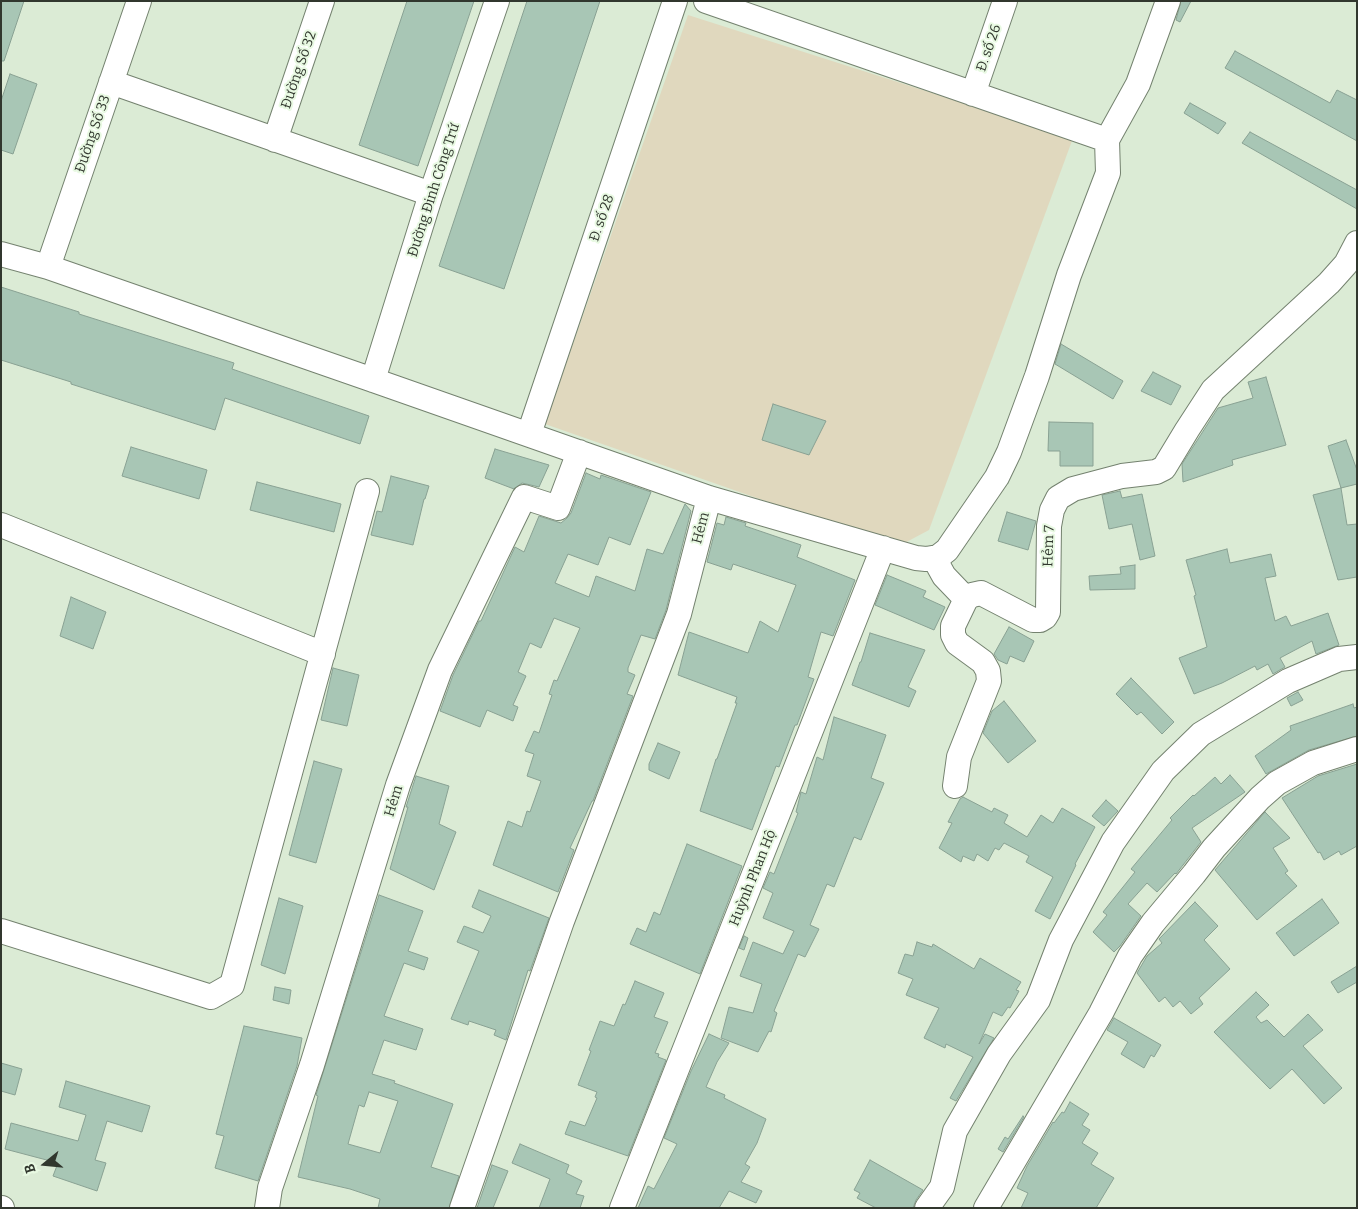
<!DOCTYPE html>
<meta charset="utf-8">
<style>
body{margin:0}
#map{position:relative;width:1358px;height:1209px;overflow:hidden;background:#dbebd5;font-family:Bitter,serif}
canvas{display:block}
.frame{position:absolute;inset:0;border:2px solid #31372e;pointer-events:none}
.north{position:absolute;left:20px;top:1139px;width:50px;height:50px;-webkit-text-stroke:4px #e8f9e2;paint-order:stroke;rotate:253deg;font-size:14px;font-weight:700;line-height:20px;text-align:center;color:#31372e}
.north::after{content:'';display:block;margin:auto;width:18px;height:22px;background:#31372e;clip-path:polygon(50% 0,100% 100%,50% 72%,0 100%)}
</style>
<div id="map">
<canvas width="1358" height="1209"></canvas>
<div class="frame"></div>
<div class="north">B</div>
</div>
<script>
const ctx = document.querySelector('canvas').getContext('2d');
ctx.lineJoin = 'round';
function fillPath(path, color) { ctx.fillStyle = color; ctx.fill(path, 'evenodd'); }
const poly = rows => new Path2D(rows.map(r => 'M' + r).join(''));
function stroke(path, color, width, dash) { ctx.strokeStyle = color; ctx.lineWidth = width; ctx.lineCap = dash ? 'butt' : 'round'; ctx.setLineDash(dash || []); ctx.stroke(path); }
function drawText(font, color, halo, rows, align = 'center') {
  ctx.font = font + ' Bitter,serif'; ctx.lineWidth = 4; ctx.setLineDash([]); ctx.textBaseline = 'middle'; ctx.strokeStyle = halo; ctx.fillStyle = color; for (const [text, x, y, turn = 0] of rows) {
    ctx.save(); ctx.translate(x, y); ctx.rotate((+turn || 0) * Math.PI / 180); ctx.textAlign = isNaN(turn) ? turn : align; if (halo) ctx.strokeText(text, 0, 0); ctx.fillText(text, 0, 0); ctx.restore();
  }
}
const green = poly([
 [688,15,1073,138,929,530,897,547,545,424]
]);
const building = poly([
 [1,1,24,1,4,61,1,61,1,1],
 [407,1,474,1,418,166,359,145,407,1],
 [527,1,600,1,504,289,439,266,527,1],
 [1181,1,1191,1,1180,22,1176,20,1181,1],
 [1235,51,1330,103,1337,90,1357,100,1357,141,1225,68,1235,51],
 [10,74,37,84,13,154,1,150,1,101,10,74],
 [1190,103,1226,123,1218,134,1184,113,1190,103],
 [1250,132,1357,190,1357,209,1242,143,1250,132],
 [1,287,79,312,79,314,234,363,232,369,369,416,360,444,225,398,215,430,71,384,71,382,1,360,1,287],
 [1061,344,1123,381,1113,399,1055,364,1061,344],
 [1153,372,1181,386,1171,405,1141,391,1153,372],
 [1266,377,1286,445,1232,460,1233,465,1183,482,1182,464,1218,408,1253,398,1248,382,1266,377],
 [773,404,826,421,809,455,762,440,773,404],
 [1049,422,1093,423,1093,466,1060,466,1060,451,1048,451,1049,422],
 [1346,440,1357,470,1357,484,1341,488,1328,446,1346,440],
 [131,447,207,470,199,499,122,476,131,447],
 [495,449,549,465,539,487,522,483,514,489,485,478,495,449],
 [586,473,600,479,601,475,651,492,630,545,609,537,598,565,568,554,555,583,589,597,596,576,635,591,647,549,663,554,685,504,691,511,666,610,655,639,641,635,628,668,628,672,635,675,627,694,633,696,593,801,592,801,570,848,574,850,558,892,493,865,508,821,522,827,527,811,530,812,541,781,527,776,534,754,525,751,534,731,539,733,552,695,549,694,554,680,557,681,580,628,554,618,541,648,530,643,518,672,526,676,513,705,518,707,513,721,487,710,480,727,440,711,453,675,479,621,481,621,515,547,524,552,539,516,561,523,567,518,571,513,586,473],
 [391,476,429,486,425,499,424,499,413,545,371,535,377,511,382,512,391,476],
 [257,482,341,504,334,532,250,510,257,482],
 [1341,488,1347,525,1357,524,1357,577,1338,580,1313,495,1341,488],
 [1120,491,1122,498,1142,494,1155,556,1140,560,1132,524,1109,529,1102,495,1120,491],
 [1007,512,1036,521,1028,550,998,541,1007,512],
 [726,517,746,523,745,526,801,545,797,557,855,580,833,636,821,632,808,677,814,679,797,725,795,725,779,767,776,766,752,830,700,811,716,759,717,759,737,703,735,703,737,697,678,675,689,632,748,653,760,621,778,632,796,585,733,564,731,570,707,562,717,523,724,525,726,517],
 [1227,549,1230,563,1271,554,1276,576,1265,578,1275,621,1286,616,1291,626,1328,613,1339,645,1316,654,1312,641,1280,658,1285,667,1273,674,1268,664,1257,670,1255,666,1222,683,1194,694,1179,658,1207,647,1194,596,1196,595,1186,560,1227,549],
 [1135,565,1135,589,1090,590,1089,576,1121,574,1120,567,1135,565],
 [887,575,926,591,923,597,945,607,934,630,875,605,887,575],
 [71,597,106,612,93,649,60,636,71,597],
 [1009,627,1034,641,1024,662,1010,656,1007,664,998,660,994,654,1009,627],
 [870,633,925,650,908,687,916,691,909,707,852,685,860,662,861,662,870,633],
 [333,668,359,675,347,726,321,720,333,668],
 [1131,678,1174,722,1162,734,1141,712,1137,715,1116,694,1131,678],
 [1298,692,1303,700,1291,706,1287,698,1298,692],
 [1004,701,1036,741,1008,763,983,733,992,711,1004,701],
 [1353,704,1354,708,1357,707,1357,736,1309,750,1266,774,1255,756,1291,730,1290,726,1353,704],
 [834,717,886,735,871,778,884,783,861,840,854,837,834,887,827,884,810,925,819,929,805,957,798,954,774,1011,777,1013,771,1032,769,1031,758,1052,721,1038,729,1007,753,1013,762,984,740,976,753,942,783,954,794,931,763,918,773,893,763,888,770,872,774,874,798,813,796,812,801,792,806,794,817,757,823,760,834,717],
 [658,743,680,752,669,779,649,770,649,764,658,743],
 [314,761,342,769,316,863,289,855,314,761],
 [1357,764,1357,846,1341,855,1339,851,1324,860,1320,852,1318,853,1282,798,1318,776,1357,764],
 [1230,775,1245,792,1192,828,1201,842,1176,874,1175,873,1157,892,1147,883,1128,904,1141,916,1120,946,1114,952,1093,932,1107,915,1103,912,1135,872,1131,869,1172,820,1170,818,1193,795,1194,796,1215,777,1221,784,1230,775],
 [416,776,449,786,439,824,456,832,434,890,390,869,408,807,406,807,416,776],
 [963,797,992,812,994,808,1008,815,1004,823,1027,837,1041,815,1053,823,1062,808,1095,827,1075,864,1076,865,1050,919,1035,911,1053,877,1026,862,1029,856,1004,843,999,850,995,848,988,861,977,854,974,861,963,856,961,862,939,848,952,823,948,822,960,799,963,797],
 [1106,800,1118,811,1104,826,1092,816,1106,800],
 [1265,812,1290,838,1273,848,1288,871,1285,873,1297,886,1257,920,1215,870,1265,812],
 [687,844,742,866,700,974,630,944,637,928,646,932,654,912,660,915,687,844],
 [479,890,549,918,530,971,528,970,506,1040,494,1035,496,1030,469,1021,468,1025,451,1019,479,951,457,942,464,926,483,933,491,916,472,907,479,890],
 [379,895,423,911,408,951,428,958,424,970,404,963,384,1016,423,1029,416,1050,384,1040,372,1074,395,1081,394,1083,453,1104,431,1167,459,1176,449,1208,378,1208,380,1199,350,1189,298,1177,318,1096,316,1095,379,895],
 [369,1092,398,1101,380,1153,348,1144,359,1105,364,1107,369,1092],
 [279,898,303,906,285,974,261,965,279,898],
 [1322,899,1339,923,1294,956,1276,933,1322,899],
 [1195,902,1218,926,1204,940,1230,969,1199,998,1203,1004,1191,1014,1180,1001,1173,1007,1165,997,1159,1002,1137,973,1147,956,1162,943,1159,939,1195,902],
 [744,936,748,938,744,950,739,948,744,936],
 [917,942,932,947,933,944,974,969,980,958,1021,982,1016,990,1019,991,1010,1008,1008,1007,1002,1016,993,1012,979,1044,985,1034,994,1038,956,1101,950,1098,973,1057,946,1044,945,1048,924,1038,939,1008,906,995,913,979,898,973,905,954,913,956,917,942],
 [1357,966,1357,982,1338,993,1331,982,1357,966],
 [635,981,664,993,654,1017,668,1022,655,1053,659,1054,658,1057,666,1060,628,1156,565,1134,570,1121,585,1126,597,1098,595,1097,597,1092,578,1085,591,1051,589,1050,600,1021,614,1026,623,1004,625,1005,635,981],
 [275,987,291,990,289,1004,273,1000,275,987],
 [1256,992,1269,1005,1256,1017,1261,1023,1267,1020,1284,1037,1308,1014,1323,1030,1303,1046,1342,1088,1324,1104,1292,1069,1270,1089,1214,1032,1256,992],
 [1114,1018,1161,1045,1154,1057,1151,1055,1144,1068,1121,1054,1128,1042,1107,1030,1114,1018],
 [244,1026,302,1038,297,1066,258,1181,215,1168,224,1136,216,1134,244,1026],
 [709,1034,729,1043,717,1062,706,1087,725,1095,724,1098,766,1119,757,1143,745,1164,750,1167,741,1182,762,1191,756,1203,729,1191,719,1208,638,1208,648,1186,654,1189,677,1144,664,1138,691,1071,709,1034],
 [1,1063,22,1069,15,1095,1,1091,1,1063],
 [66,1081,150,1106,142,1132,107,1121,95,1160,106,1163,97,1191,53,1176,58,1163,5,1149,11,1123,78,1141,86,1115,59,1107,66,1081],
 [1070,1102,1089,1114,1082,1125,1090,1130,1082,1143,1098,1153,1091,1164,1114,1178,1096,1208,1021,1208,1028,1193,1017,1188,1027,1166,1053,1122,1054,1123,1062,1112,1064,1113,1070,1102],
 [1023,1116,1024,1117,1003,1152,998,1149,1005,1137,1008,1139,1023,1116],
 [520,1144,569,1165,566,1173,582,1181,576,1194,584,1196,580,1208,539,1208,550,1179,512,1163,520,1144],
 [870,1160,923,1190,916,1200,913,1208,876,1208,857,1198,860,1193,854,1190,870,1160],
 [492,1165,508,1171,493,1208,477,1208,492,1165]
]);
const minor = poly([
 [706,1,1107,140],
 [111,82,431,194],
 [973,94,1005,1],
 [275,140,322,1],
 [1107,140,1138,84,1168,1],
 [1,254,48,267,373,380,709,498,916,558,926,559,938,557,947,550,997,477,1009,452,1037,376,1069,275,1108,173,1107,140],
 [48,267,139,1],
 [373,380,431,194,497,1],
 [529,434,675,1],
 [1,525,323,654],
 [938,557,939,567,944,576,966,599],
 [955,786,959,757,989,681,988,671,983,662,957,643,953,635,953,626,966,599,972,595,981,593,1033,620,1040,620,1045,617,1048,612,1049,526,1052,510,1058,498,1073,489,1122,476,1156,472,1164,468,1187,430,1213,390,1329,283,1346,264,1357,243],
 [1,931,211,997,232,985,367,491],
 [1,1208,2,1208],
 [267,1208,270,1188,312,1065,398,785,440,670,524,497,558,508,579,452],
 [462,1208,562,921,679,614,709,498],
 [622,1208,883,548],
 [927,1208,942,1187,955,1131,999,1054,1038,1000,1061,940,1113,842,1163,771,1201,734,1288,681,1339,659,1357,657],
 [986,1208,1101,1013,1130,956,1153,923,1194,874,1214,848,1260,798,1277,783,1313,763,1357,749]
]);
const streetNames = [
 ["Đ. số 26",989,48,-71],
 ["Đường Số 32",299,70,-71],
 ["Đường Số 33",93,134,-71],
 ["Đường Đinh Công Trứ",434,190,-72],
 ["Đ. số 28",602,218,-71],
 ["Hẻm",701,528,-75],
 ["Hẻm 7",1049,546,-88],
 ["Hẻm",394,801,-73],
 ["Huỳnh Phan Hộ",753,878,-68]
];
fillPath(green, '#e0d8be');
fillPath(building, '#a8c6b5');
stroke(building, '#89a193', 1);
stroke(minor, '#74826f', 26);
stroke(minor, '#fff', 24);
drawText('14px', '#31372e', '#e8f9e2', streetNames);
</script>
